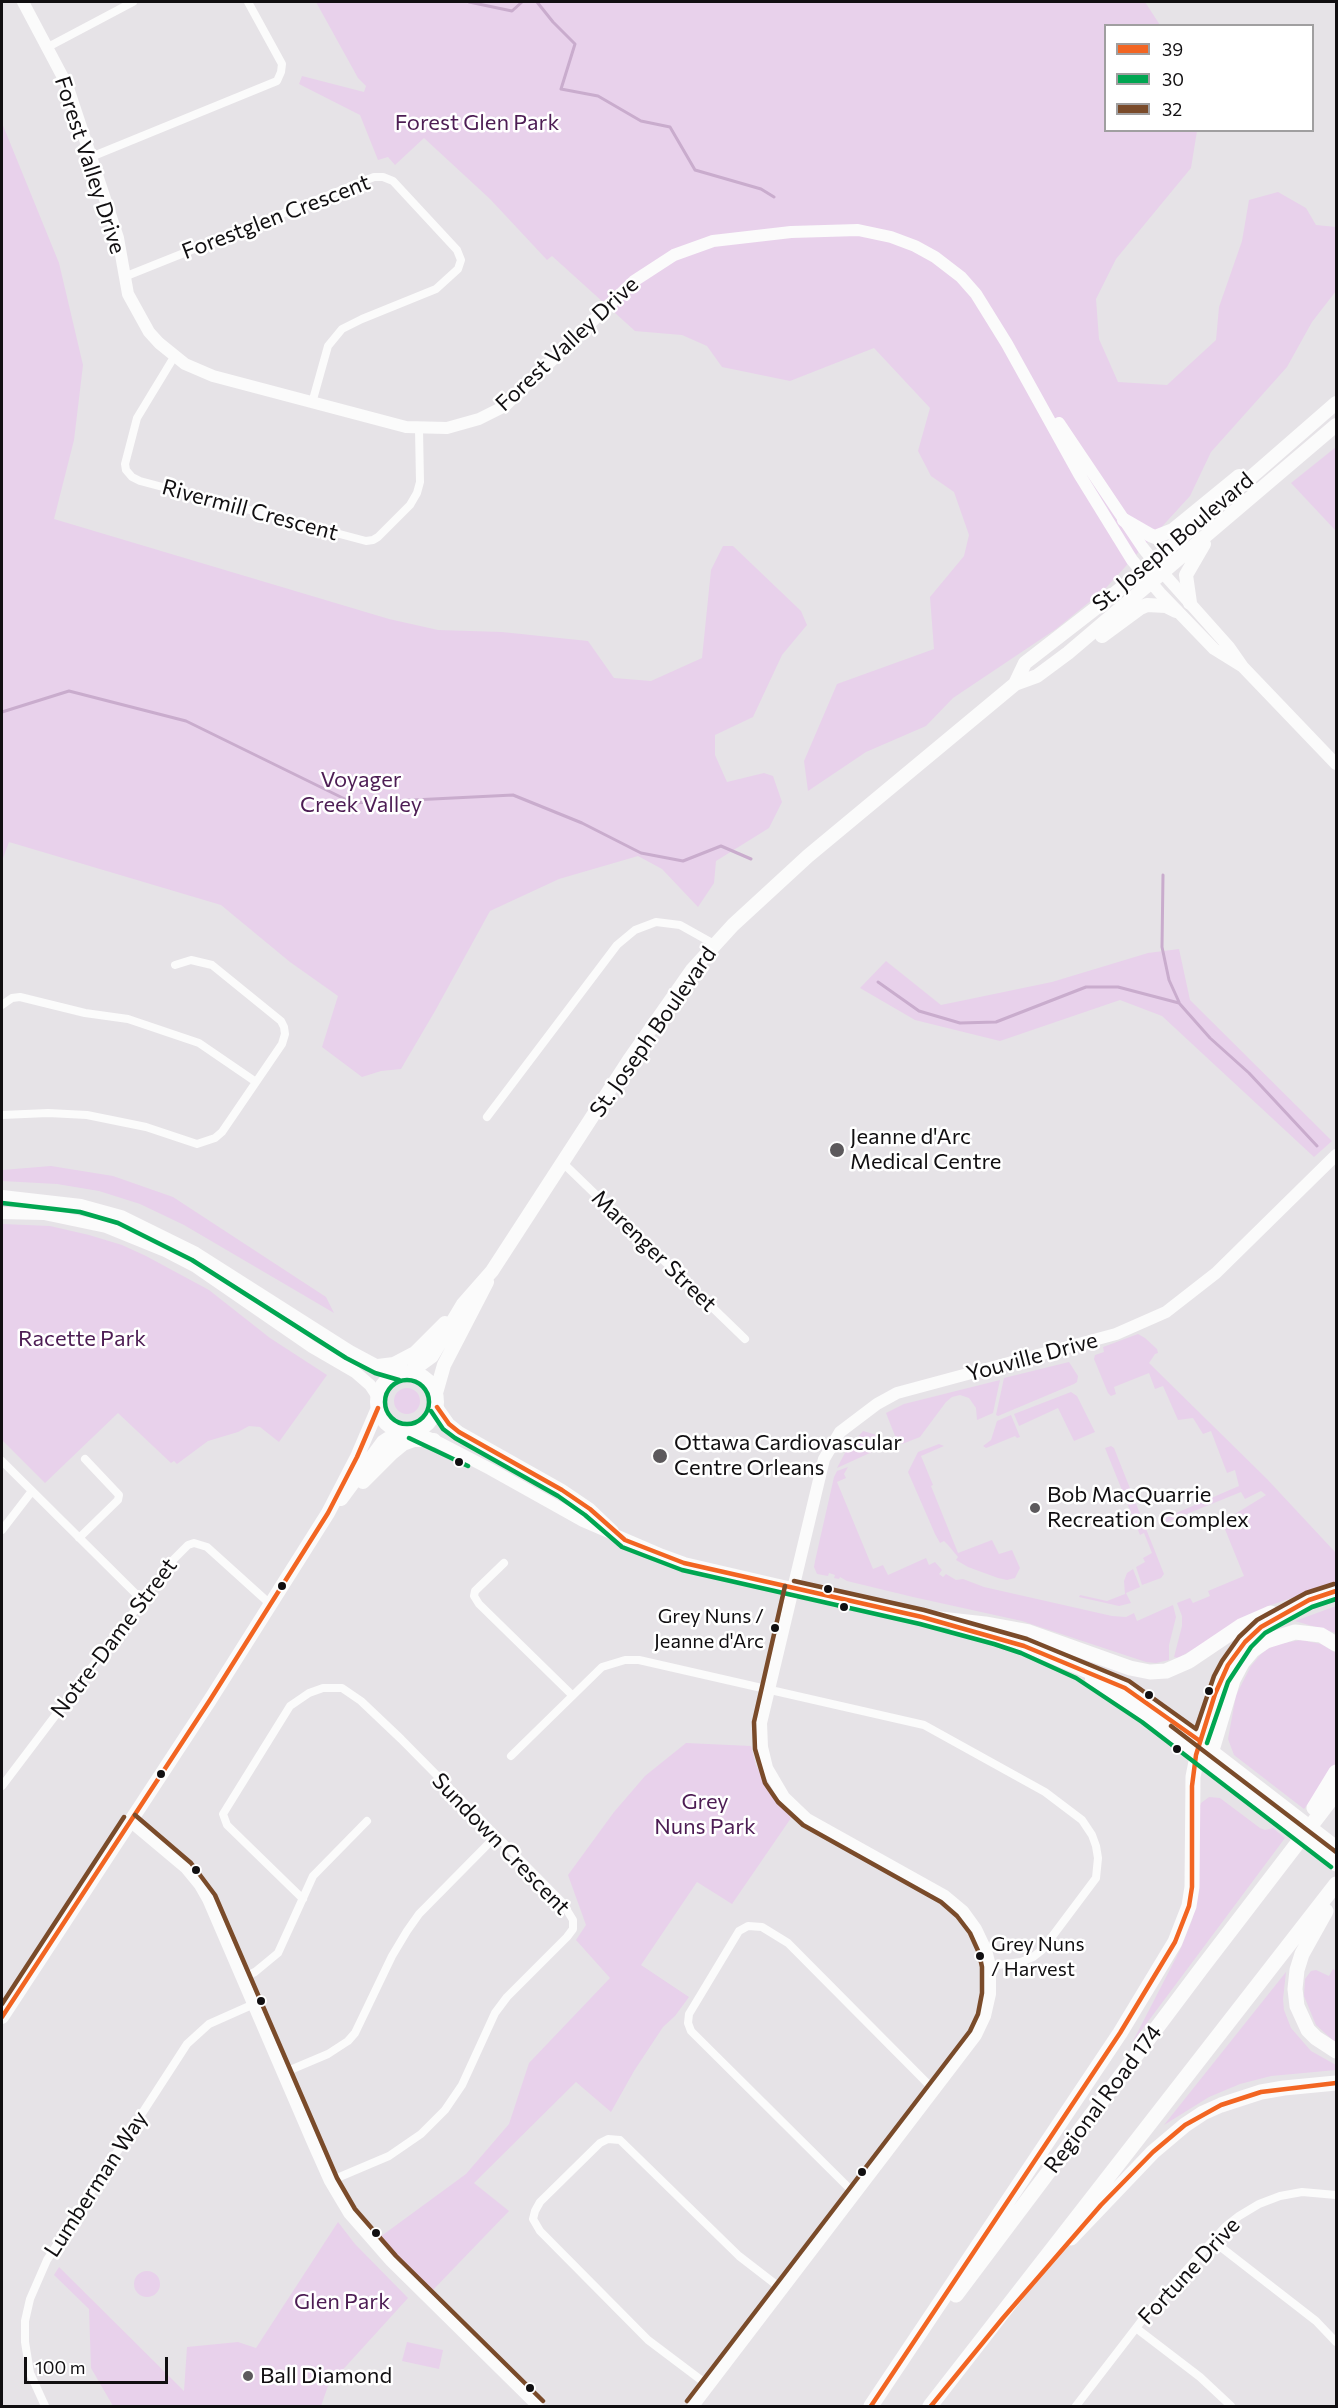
<!DOCTYPE html>
<style>
body{margin:0}
#map{position:relative;width:1338px;height:2408px;overflow:hidden;background:#e6e3e7;font-family:Commissioner,sans-serif}
canvas{display:block}
.frame{position:absolute;inset:0;border:3px solid #110f11;pointer-events:none}
.legend{position:absolute;left:1104px;top:24px;width:210px;height:108px;box-sizing:border-box;background:#fff;border:2px solid #a09fa0;margin:0;padding:8px 10px;list-style:none;font-size:18px;color:#110f11}
.legend li{display:flex;align-items:center;gap:12px;height:30px}
.legend b{width:30px;border:2px solid #a09fa0}
.scale{position:absolute;left:24px;top:2357px;width:144px;height:27px;box-sizing:border-box;border:3px solid #110f11;border-top:0;padding-left:8px;font-size:18px;line-height:21px;white-space:nowrap;color:#110f11;-webkit-text-stroke:4px #fff;paint-order:stroke}
</style>
<div id="map">
<canvas width="1338" height="2408"></canvas>
<div class="frame"></div>
<ul class="legend">
<li><b style="height:8px;background:#f26522"></b>39</li>
<li><b style="height:8px;background:#00a651"></b>30</li>
<li><b style="height:8px;background:#7a4b2a"></b>32</li>
</ul>
<div class="scale">100 m</div>
</div>
<script>
const ctx = document.querySelector('canvas').getContext('2d');
ctx.lineJoin = 'round';
function fillPath(path, color) { ctx.fillStyle = color; ctx.fill(path, 'evenodd'); }
const poly = rows => new Path2D(rows.map(r => 'M' + r).join(''));
function stroke(path, color, width, dash) { ctx.strokeStyle = color; ctx.lineWidth = width; ctx.lineCap = dash ? 'butt' : 'round'; ctx.setLineDash(dash || []); ctx.stroke(path); }
function drawText(font, color, halo, rows, align = 'center') {
  ctx.font = font + ' Commissioner,sans-serif'; ctx.lineWidth = 5; ctx.setLineDash([]); ctx.textBaseline = 'middle'; ctx.strokeStyle = halo; ctx.fillStyle = color; for (const [text, x, y, turn = 0] of rows) {
    ctx.save(); ctx.translate(x, y); ctx.rotate((+turn || 0) * Math.PI / 180); ctx.textAlign = isNaN(turn) ? turn : align; if (halo) ctx.strokeText(text, 0, 0); ctx.fillText(text, 0, 0); ctx.restore();
  }
}
const green = poly([
 [316,2,1145,2,1160,25,1106,26,1106,130,1197,131,1191,168,1116,259,1096,299,1099,339,1118,382,1167,385,1216,340,1219,307,1242,241,1249,200,1278,192,1306,208,1316,225,1336,227,1336,291,1312,322,1287,367,1211,452,1190,496,1104,590,1056,629,953,698,926,726,866,752,808,791,804,761,837,684,934,649,930,597,964,556,969,535,954,492,931,476,918,451,930,408,874,348,790,381,722,367,707,346,682,335,635,331,552,256,547,260,490,199,424,138,395,165,388,157,378,160,360,115,299,84,302,76,364,92,366,86,358,78],
 [2,123,59,263,83,365,74,440,54,519,389,619,438,630,502,632,588,641,614,678,651,681,702,658,711,570,723,546,733,546,801,611,807,625,782,655,753,717,715,735,715,755,727,782,764,773,773,776,782,802,769,828,716,861,714,883,698,907,662,869,638,856,559,879,490,911,435,1011,401,1069,381,1071,362,1077,322,1047,338,996,290,962,221,905,9,842,2,861],
 [1336,447,1336,531,1291,483],
 [1179,949,1190,1000,1332,1141,1314,1157,1162,1016,1120,1000,1000,1041,915,1020,860,988,886,961,941,1005,1052,982,1148,953],
 [51,1166,113,1176,173,1197,326,1297,334,1313,184,1225,140,1204,99,1191,57,1184,2,1181,2,1170],
 [2,1224,50,1226,89,1235,122,1245,146,1256,209,1290,270,1338,327,1375,279,1442,260,1427,249,1426,238,1432,208,1441,177,1464,174,1461,171,1463,118,1413,45,1483,2,1440],
 [1138,1334,1145,1338,1157,1349,1158,1353,1155,1354,1149,1363,1267,1479,1336,1553,1336,1583,1268,1606,1178,1658,1174,1657,1182,1626,1182,1616,1177,1603,1190,1598,1193,1603,1210,1596,1208,1591,1244,1576,1222,1522,1266,1495,1261,1491,1245,1499,1241,1492,1162,1524,1160,1520,1239,1486,1235,1470,1227,1473,1211,1431,1203,1434,1193,1418,1178,1420,1163,1386,1155,1389,1149,1373,1114,1387,1116,1394,1111,1396,1108,1393,1094,1359,1095,1355,1104,1352,1103,1347],
 [1069,1362,1078,1376,1077,1382,1074,1384,998,1416,996,1415,1004,1378],
 [1000,1380,993,1413,977,1420,976,1408,969,1398,960,1395,952,1397,946,1402,920,1437,902,1444,897,1441,886,1413,904,1404],
 '394 1401a13 13 0 1 1 26 0a13 13 0 1 1-26 0Z',
 [1071,1392,1077,1396,1095,1432,1074,1441,1058,1408,1019,1426,1014,1414],
 [1011,1415,1020,1437,1017,1438,1015,1436,986,1448,983,1446,991,1440,997,1421],
 [863,1431,877,1435,885,1446,837,1468,847,1449],
 [939,1444,944,1446,921,1456,933,1485,931,1486,958,1553,992,1540,999,1554,1012,1550,1020,1568,1015,1578,1007,1580,998,1578,968,1567,956,1560,958,1557,948,1545,944,1541,940,1543,935,1534,908,1472,918,1452],
 [1111,1446,1114,1448,1164,1574,1161,1578,1142,1585,1136,1567,1145,1562,1143,1558,1152,1553,1144,1533,1140,1535,1105,1448],
 [848,1467,844,1474,846,1478,837,1482,873,1569,883,1565,888,1575,926,1558,929,1565,935,1562,942,1570,939,1574,943,1577,946,1574,956,1580,963,1579,984,1587,1112,1616,1126,1617,1134,1613,1137,1621,1173,1605,1176,1617,1169,1645,1169,1660,1156,1663,1146,1662,1022,1621,913,1597,847,1581,840,1577,839,1579,834,1578,835,1575,829,1573,828,1576,817,1574,814,1567,815,1561,834,1477,837,1471],
 [1133,1569,1140,1587,1126,1593,1131,1603,1119,1606,1079,1597,1080,1595,1107,1601,1125,1594,1124,1581,1127,1573],
 [1336,1606,1336,1633,1295,1621],
 [1301,1640,1321,1644,1336,1653,1336,1766,1304,1809,1234,1755,1228,1739,1236,1695,1251,1666,1261,1654,1273,1645],
 [686,1743,751,1746,756,1765,765,1783,791,1818,732,1904,697,1882,641,1965,689,1997,675,2016,663,2027,634,2071,611,2112,576,2082,474,2183,509,2211,432,2291,380,2237,466,2174,509,2124,529,2063,610,1978,576,1940,586,1925,568,1875,614,1812,645,1776],
 [1209,1797,1220,1798,1260,1828,1265,1830,1273,1828,1285,1838,1132,2043,1180,1950,1192,1920,1198,1883,1198,1809,1201,1803],
 [1333,1969,1336,1971,1336,2043,1316,2025,1304,1996,1305,1979,1311,1971,1316,1970,1329,1976],
 [1286,1972,1283,1999,1284,2010,1291,2028,1311,2051,1336,2065,1336,2070,1271,2076,1240,2084,1209,2097,1164,2125],
 [338,2222,355,2244,408,2298,328,2386,321,2406,113,2406,91,2368,89,2309,54,2275,59,2267,184,2391,187,2347,238,2342,256,2348],
 '134 2284a13 13 0 1 1 26 0a13 13 0 1 1-26 0Z',
 [407,2342,443,2350,439,2369,402,2361]
]);
const stream = poly([
 [469,2,512,11,522,2],
 [537,2,553,22,575,44,561,89,598,96,641,121,670,127,695,170,761,189,774,197],
 [2,712,69,691,186,721,353,803,513,795,582,823,641,853,683,861,721,846,751,859],
 [1163,875,1162,947,1169,980,1179,1002],
 [878,982,919,1011,960,1023,996,1022,1086,987,1118,987,1179,1003,1210,1038,1249,1073,1317,1146]
]);
const street = poly([
 [48,47,133,2],
 [91,157,277,81,281,72,282,64,248,2],
 [124,277,374,177,383,177,393,181,457,250,461,260,458,269,436,289,362,319,342,329,328,346,312,403],
 [174,357,137,418,125,464,126,470,132,477,140,481,366,541,373,540,378,537,410,505,417,493,420,482,419,429],
 [2,1005,12,998,20,997,85,1013,128,1019,199,1043,256,1082],
 [2,1115,48,1113,87,1115,146,1127,197,1144,215,1138,222,1132,282,1044,285,1034,284,1027,281,1021,212,965,191,960,175,965],
 [487,1117,617,945,635,930,656,922,680,925,714,944],
 [563,1163,745,1339],
 [2,1461,143,1601],
 [2,1530,32,1491],
 [79,1538,118,1500,119,1495,85,1459],
 [504,1563,475,1591,474,1596,479,1604,572,1695],
 [511,1756,602,1667,625,1660,639,1660,924,1725,1045,1792,1082,1820,1092,1835,1096,1846,1098,1858,1096,1878,1042,1950,1033,1957,1021,1962,990,1966],
 [2,1786,173,1560,188,1545,194,1543,207,1547,269,1603],
 [303,1899,227,1825,223,1814,290,1706,309,1693,323,1688,342,1688,361,1701,401,1739,562,1902,573,1920,573,1929,567,1937,507,1997,495,2013,462,2085,445,2110,421,2134,389,2156,330,2181],
 [242,1978,255,1972,278,1953,313,1876,367,1821],
 [283,2073,328,2054,348,2041,355,2033,392,1956,407,1931,419,1914,496,1836],
 [855,2194,691,2031,688,2023,689,2014,739,1931,748,1926,762,1927,788,1943,934,2090],
 [1213,2241,1316,2321,1336,2342],
 [1136,2328,1200,2377,1231,2406],
 [709,2386,648,2340,540,2231,533,2219,535,2211,540,2202,600,2143,608,2139,620,2140,739,2256,783,2290],
 [45,2406,30,2373,25,2342,25,2321,30,2299,47,2260,187,2044,209,2024,254,2004],
 [1076,2406,1146,2315,1225,2227,1239,2216,1259,2204,1280,2196,1302,2192,1336,2195]
]);
const secondary = poly([
 [23,2,67,85,118,238,128,294,149,332,159,343,185,364,213,376,406,427,447,428,479,419,505,406,634,281,674,255,713,241,791,232,858,230,891,237,915,246,935,257,961,277,976,294,1007,344,1079,474,1132,560,1160,593,1214,649,1243,667],
 [1059,423,1143,548,1163,573,1229,647,1243,667,1336,764],
 [2,1196,81,1205,121,1216,196,1253,350,1351,378,1366,401,1373],
 [2,1213,44,1214,106,1227,165,1251,196,1267,312,1347,355,1372,370,1385,378,1397],
 [437,1407,449,1424,459,1432,562,1490,590,1509,613,1531],
 [412,1431,434,1440,490,1469,583,1521,662,1555,684,1563,779,1585,929,1619],
 [955,1626,1024,1646,1125,1688,1200,1741,1336,1846],
 [1091,1679,1146,1716,1330,1856],
 [130,1821,186,1868,200,1885,208,1899,313,2143,330,2181,349,2213,391,2261,538,2406],
 [693,2406,976,2035,985,2016,990,1994,990,1966,986,1950,976,1929,963,1911,945,1896,807,1819,784,1797,767,1768,762,1747,761,1723,824,1459,840,1432,877,1404,897,1393,1116,1334,1166,1312,1216,1273,1336,1155]
]);
const primary = poly([
 [1124,520,1150,535,1155,537,1173,530,1239,476],
 [1190,603,1186,575,1204,544],
 [1102,636,1140,608,1147,605,1166,606,1176,611],
 [1015,684,1025,663,1141,573,1336,403],
 [378,1366,394,1364,415,1353,445,1323],
 [410,1372,432,1356,463,1304,492,1271,629,1060,692,970,733,925,808,856,1015,684,1037,676,1068,653,1336,425],
 '377 1402a30 30 0 1 1 60 0a30 30 0 1 1-60 0Z',
 [436,1393,444,1365,487,1282],
 [363,1482,392,1453,403,1444,414,1440,434,1440],
 [341,1499,383,1442,400,1431],
 [2,2017,210,1700,328,1513,357,1457,378,1408]
]);
const highway = poly([
 [1300,1603,1336,1591],
 [922,1617,985,1624,1029,1632,1130,1668,1150,1672,1166,1671,1189,1661,1241,1626,1271,1613],
 [1212,1750,1233,1680,1242,1663,1253,1650,1266,1641,1295,1632,1321,1635,1336,1644],
 [1314,1808,1336,1772],
 [1324,1851,1336,1864],
 [1326,1911,1302,1954,1297,1970,1295,1989,1297,2006,1308,2030,1316,2038,1336,2051],
 [1071,2238,1153,2152,1185,2125,1203,2113,1221,2105,1261,2092,1284,2088,1336,2083],
 [956,2295,1201,1969,1336,1793],
 [871,2406,1120,2033,1175,1942,1189,1906,1192,1887,1193,1777,1200,1741,1215,1694,1228,1665,1245,1642,1261,1627,1309,1600],
 [930,2406,1336,1884]
]);
const bus1 = poly([
 [437,1407,449,1424,459,1432,562,1490,590,1509,625,1540,684,1563,922,1617,1024,1646,1125,1688,1200,1741],
 [2,2017,210,1700,328,1513,357,1457,378,1408],
 [871,2406,1120,2033,1175,1942,1189,1906,1192,1887,1192,1786,1196,1755,1215,1694,1228,1665,1245,1642,1261,1627,1309,1600,1336,1591],
 [931,2406,1003,2318,1101,2205,1153,2152,1185,2125,1221,2105,1261,2092,1336,2083]
]);
const bus2 = poly([
 [2,1203,80,1212,118,1223,192,1260,346,1358,375,1373,399,1380],
 '385 1402a22 22 0 1 1 44 0a22 22 0 1 1-44 0Z',
 [431,1411,443,1429,455,1438,558,1496,585,1515,622,1547,682,1570,920,1624,994,1644,1021,1653,1076,1678,1142,1722,1331,1867],
 [409,1438,468,1466],
 [1207,1743,1228,1682,1251,1647,1265,1633,1312,1607,1336,1599]
]);
const bus3 = poly([
 [794,1581,924,1610,1027,1639,1129,1681,1196,1729,1214,1676,1222,1661,1239,1637,1257,1620,1306,1593,1334,1584],
 [1171,1726,1336,1852],
 [135,1815,191,1863,215,1895,337,2178,355,2209,396,2256,543,2401],
 [2,2004,124,1817],
 [687,2401,970,2031,978,2014,982,1993,982,1967,979,1953,970,1933,957,1916,941,1902,803,1825,778,1802,765,1783,755,1749,754,1722,785,1586]
]);
const markers = [
 [837,1150,8,"#5c595c"],
 [660,1456,8,"#5c595c"],
 [459,1462,5,"#110f11"],
 [1035,1508,6,"#5c595c"],
 [282,1586,5,"#110f11"],
 [828,1589,5,"#110f11"],
 [844,1607,5,"#110f11"],
 [775,1628,5,"#110f11"],
 [1209,1691,5,"#110f11"],
 [1149,1695,5,"#110f11"],
 [1177,1749,5,"#110f11"],
 [161,1774,5,"#110f11"],
 [196,1870,5,"#110f11"],
 [980,1956,5,"#110f11"],
 [261,2001,5,"#110f11"],
 [862,2172,5,"#110f11"],
 [376,2233,5,"#110f11"],
 [248,2376,6,"#5c595c"],
 [530,2388,5,"#110f11"]
];
const busNames = [
 ["Grey Nuns /",764,1616],
 ["Jeanne d'Arc",764,1641],
 ["Grey Nuns",991,1944,"left"],
 ["/ Harvest",991,1969,"left"]
];
const parkNames = [
 ["Forest Glen Park",477,123],
 ["Voyager",361,780],
 ["Creek Valley",361,805],
 ["Racette Park",82,1339],
 ["Grey",705,1802],
 ["Nuns Park",705,1827],
 ["Glen Park",342,2302]
];
const streetNames = [
 ["Forest Valley Drive",90,165,72],
 ["Forestglen Crescent",276,217,-21],
 ["Forest Valley Drive",567,344,-43],
 ["Rivermill Crescent",250,510,15],
 ["St. Joseph Boulevard",1173,542,-40],
 ["St. Joseph Boulevard",653,1032,-55],
 ["Marenger Street",654,1251,44],
 ["Youville Drive",1032,1357,-15],
 ["Notre-Dame Street",114,1638,-53],
 ["Sundown Crescent",501,1844,46],
 ["Regional Road 174",1103,2099,-53],
 ["Lumberman Way",96,2184,-57],
 ["Fortune Drive",1189,2271,-47]
];
const poiNames = [
 ["Jeanne d'Arc",850,1137],
 ["Medical Centre",850,1162],
 ["Ottawa Cardiovascular",674,1443],
 ["Centre Orleans",674,1468],
 ["Bob MacQuarrie",1047,1495],
 ["Recreation Complex",1047,1520],
 ["Ball Diamond",260,2376]
];
fillPath(green, '#e8d1eb');
stroke(stream, '#c9accd', 3);
stroke(street, '#fbfbfb', 8);
stroke(secondary, '#fbfbfb', 12);
stroke(primary, '#fbfbfb', 14);
stroke(highway, '#fbfbfb', 15);
stroke(bus1, '#f26522', 4.5);
stroke(bus2, '#00a651', 4.5);
stroke(bus3, '#7a4b2a', 4.5);
for (const [x, y, r, color] of markers) { const dot = new Path2D(); dot.arc(x, y, r, 0, 2 * Math.PI); ctx.fillStyle = color; ctx.fill(dot); stroke(dot, '#fff', 2); }
drawText('20px', '#110f11', '#fff', busNames, 'right');
drawText('22px', '#4d1d54', '#fff', parkNames);
drawText('22px', '#110f11', '#fff', streetNames);
drawText('22px', '#110f11', '#fff', poiNames, 'left');
</script>
